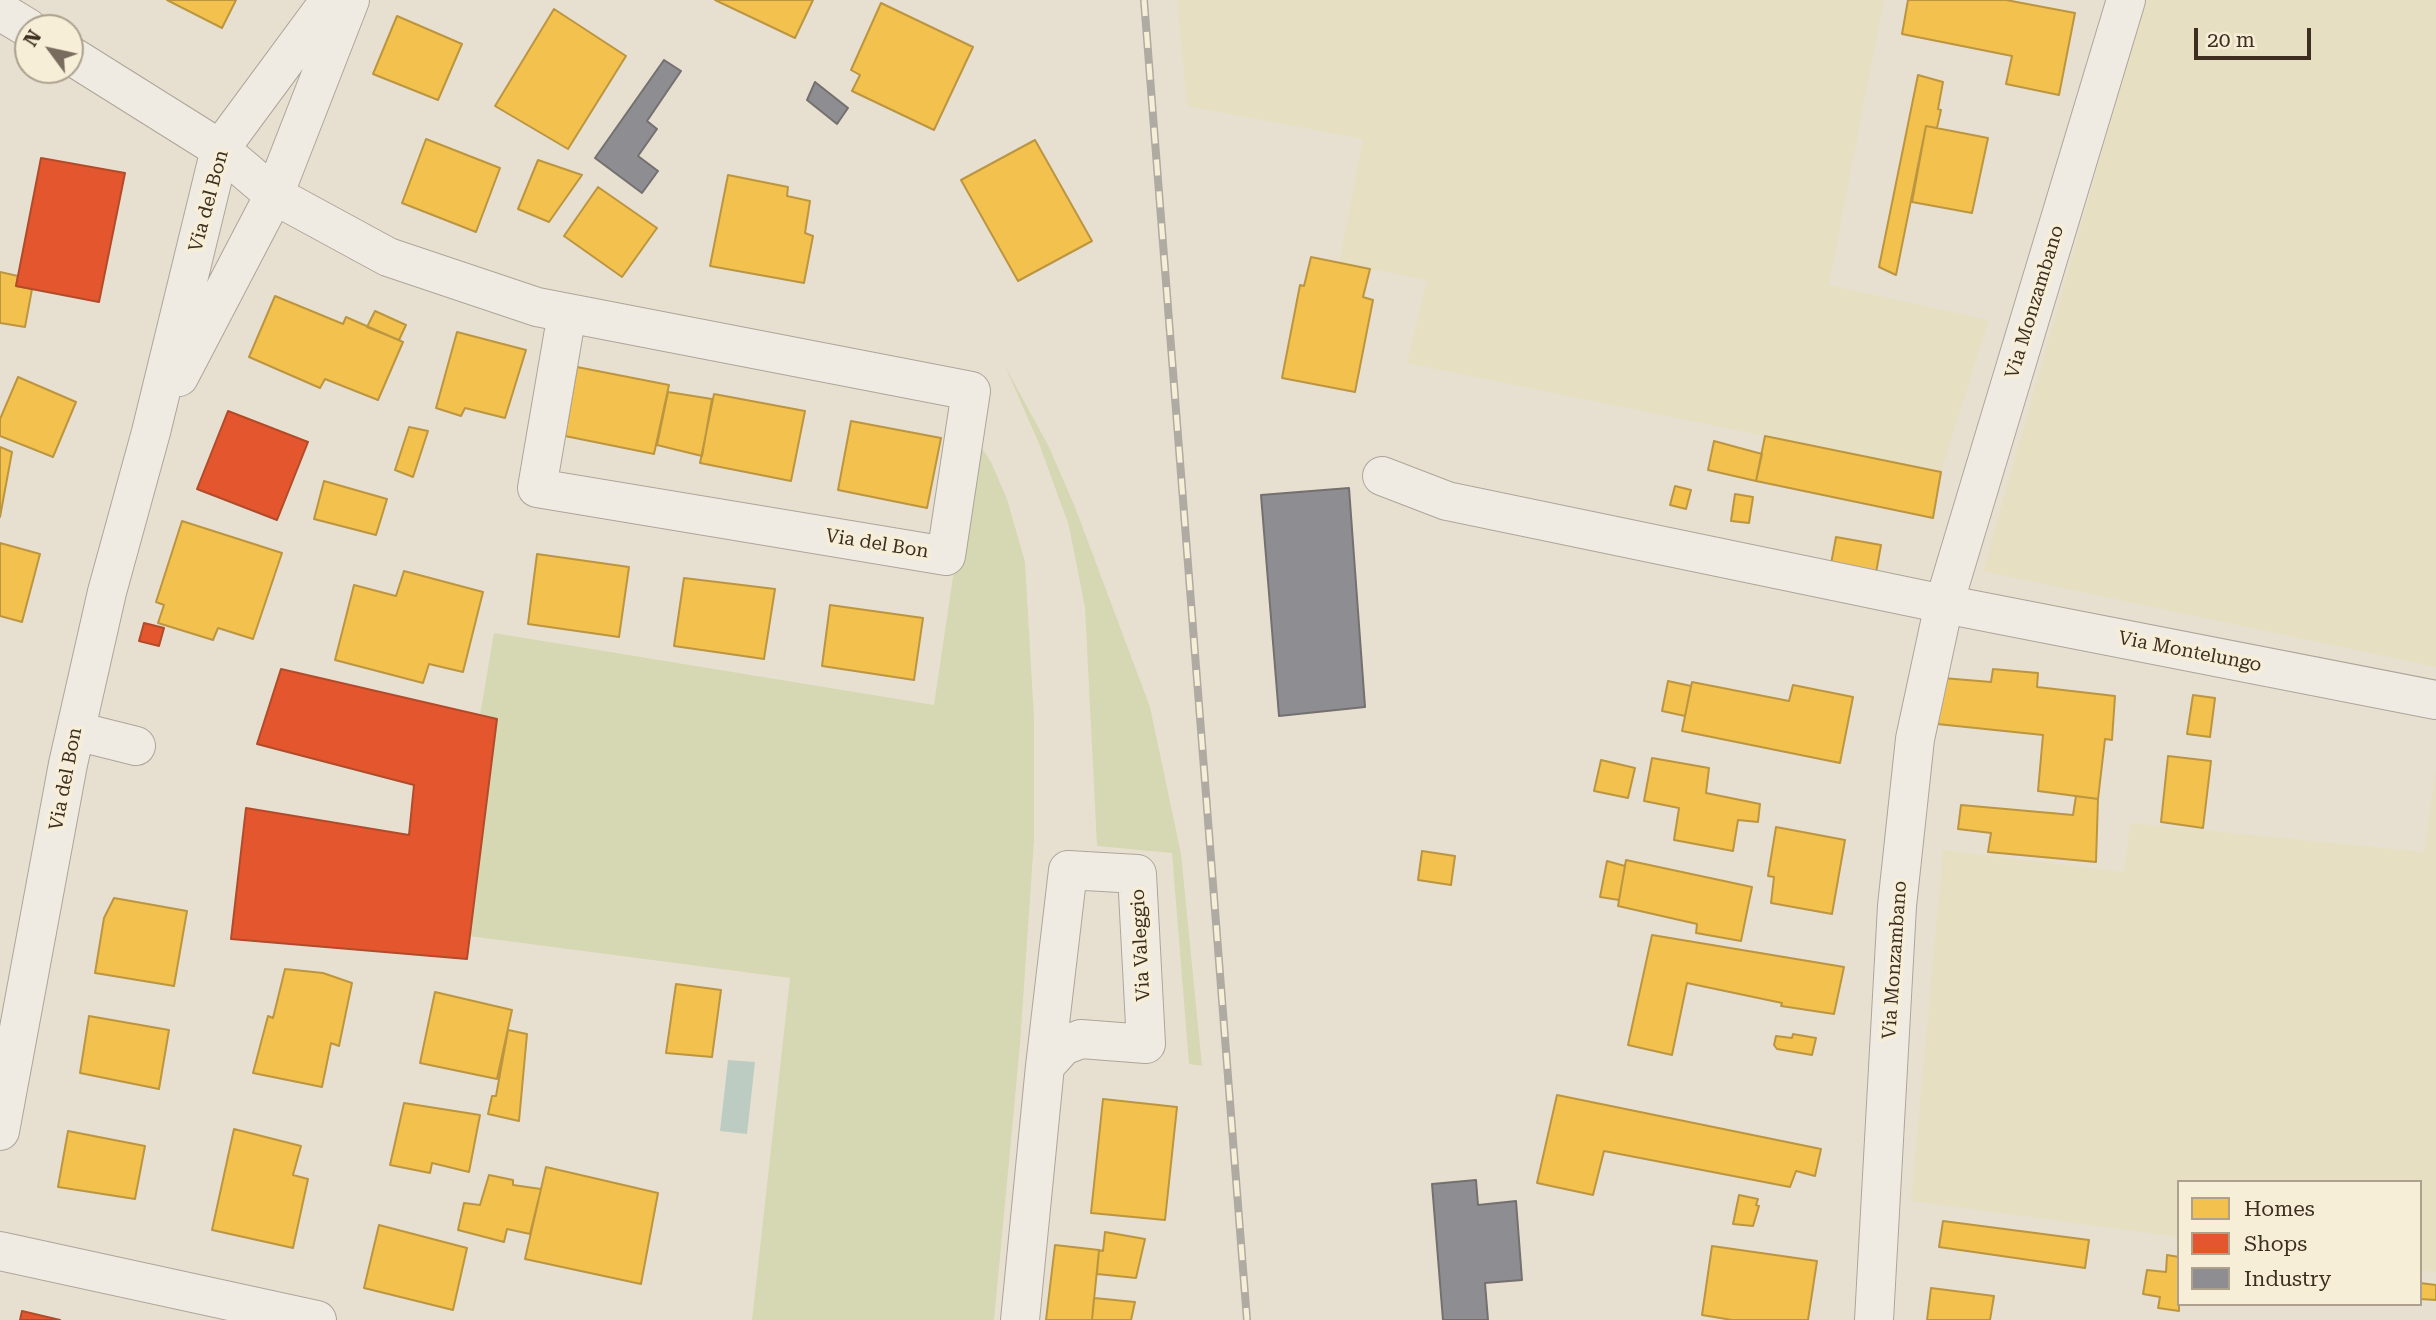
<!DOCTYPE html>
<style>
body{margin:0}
#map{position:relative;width:2436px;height:1320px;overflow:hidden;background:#e7e0d1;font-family:"Roboto Serif",serif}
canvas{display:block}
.legend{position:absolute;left:2177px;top:1180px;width:245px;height:126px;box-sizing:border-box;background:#f7eed8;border:2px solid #ada18e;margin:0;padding:9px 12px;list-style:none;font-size:21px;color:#3d2e20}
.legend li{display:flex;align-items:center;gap:14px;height:35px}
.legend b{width:35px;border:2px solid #ada18e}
.north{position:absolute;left:14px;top:14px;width:70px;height:70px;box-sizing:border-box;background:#f7eed8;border:2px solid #ada18e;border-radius:50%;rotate:303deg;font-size:19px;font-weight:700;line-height:28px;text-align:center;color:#3d2e20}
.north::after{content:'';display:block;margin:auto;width:24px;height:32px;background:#786c5e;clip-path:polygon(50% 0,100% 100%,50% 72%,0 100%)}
.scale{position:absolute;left:2194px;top:28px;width:117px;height:32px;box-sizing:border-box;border:4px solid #3d2e20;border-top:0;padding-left:9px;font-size:21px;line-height:24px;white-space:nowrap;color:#3d2e20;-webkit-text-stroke:5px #f7eed8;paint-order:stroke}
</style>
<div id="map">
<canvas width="2436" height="1320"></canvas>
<ul class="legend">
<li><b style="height:19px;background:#f2c14e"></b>Homes</li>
<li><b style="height:19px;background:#e4572e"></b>Shops</li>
<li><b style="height:19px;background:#8d8d92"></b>Industry</li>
</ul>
<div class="north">N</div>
<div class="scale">20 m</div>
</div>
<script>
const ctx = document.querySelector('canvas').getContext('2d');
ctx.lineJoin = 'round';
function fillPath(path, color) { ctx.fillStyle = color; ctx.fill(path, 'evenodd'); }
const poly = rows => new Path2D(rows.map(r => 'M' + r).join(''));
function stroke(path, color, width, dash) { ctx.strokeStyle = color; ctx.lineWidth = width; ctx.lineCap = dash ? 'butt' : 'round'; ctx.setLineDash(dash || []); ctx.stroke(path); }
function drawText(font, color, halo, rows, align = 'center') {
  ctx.font = font + ' "Roboto Serif",serif'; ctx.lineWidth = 7; ctx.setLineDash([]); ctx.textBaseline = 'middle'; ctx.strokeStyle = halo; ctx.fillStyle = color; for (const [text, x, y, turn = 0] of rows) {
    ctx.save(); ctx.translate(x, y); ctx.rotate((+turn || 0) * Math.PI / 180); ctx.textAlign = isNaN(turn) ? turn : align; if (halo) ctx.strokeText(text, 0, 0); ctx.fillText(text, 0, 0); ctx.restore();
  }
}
const farmland = poly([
 [1177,0,1884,0,1829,285,1989,320,1941,472,1407,363,1427,280,1339,263,1363,139,1187,106],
 [2145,0,2436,0,2436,667,1983,571],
 [2436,769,2436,1272,2420,1270,2420,1182,2179,1182,2179,1237,1911,1201,1943,850,2124,872,2130,823,2424,852]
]);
const green = poly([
 [1005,366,1049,447,1075,507,1150,707,1181,854,1202,1066,1189,1064,1172,853,1097,846,1085,608,1069,526,1040,446],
 [974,436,991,462,1007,499,1025,562,1034,719,1034,840,1020,1044,994,1320,752,1320,790,978,469,936,497,719,480,715,494,633,934,705]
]);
const water = poly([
 [728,1060,755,1062,747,1134,720,1131]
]);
const homes = poly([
 [167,0,236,0,222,28,167,0],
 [715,0,813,0,795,38,715,0],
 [1908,0,2006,0,2075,13,2059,95,2006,84,2012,56,1902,34,1908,0],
 [881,3,973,47,934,130,852,91,860,75,851,70,881,3],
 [554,9,626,56,568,149,495,106,554,9],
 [397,16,462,44,438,100,373,74,397,16],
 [1918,75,1943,82,1938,109,1941,110,1937,128,1926,126,1896,275,1879,267,1918,75],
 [1926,126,1988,138,1972,213,1912,202,1926,126],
 [426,139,500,168,476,232,402,203,426,139],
 [1035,140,1092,241,1018,281,961,180,1035,140],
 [538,160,582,175,549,222,518,209,538,160],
 [728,175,788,187,787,196,810,201,805,233,813,236,804,283,710,266,728,175],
 [598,187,657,228,622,277,564,236,598,187],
 [1311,257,1370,269,1363,297,1373,300,1355,392,1282,378,1300,285,1304,286,1311,257],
 [0,272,18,276,16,286,32,289,25,327,0,323,0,272],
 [275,296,343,324,346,317,403,342,378,400,325,379,320,388,249,357,275,296],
 [375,311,406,325,399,340,367,327,375,311],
 [457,332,526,350,505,418,465,408,461,416,436,408,457,332],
 [577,367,669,385,654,454,565,436,577,367],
 [18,377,76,402,53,457,0,436,0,419,18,377],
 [668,392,712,399,702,456,657,445,668,392],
 [714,394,805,411,791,481,700,463,714,394],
 [851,421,941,438,927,508,838,490,851,421],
 [409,427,428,431,413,477,395,470,409,427],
 [1765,436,1941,472,1933,518,1756,481,1765,436],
 [1714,441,1762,454,1756,481,1708,470,1714,441],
 [0,447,12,452,0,517,0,447],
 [324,481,387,499,376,535,314,519,324,481],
 [1675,486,1691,490,1686,509,1670,505,1675,486],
 [1735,494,1753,497,1749,523,1731,521,1735,494],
 [182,521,282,553,253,639,218,628,213,640,158,623,164,605,156,602,182,521],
 [1836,537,1881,545,1876,573,1831,564,1836,537],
 [0,543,40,554,22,622,0,616,0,543],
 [537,554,629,567,619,637,528,624,537,554],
 [404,571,483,592,463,672,429,664,423,683,335,660,354,585,396,596,404,571],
 [684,578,775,589,764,659,674,646,684,578],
 [830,605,923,618,914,680,822,666,830,605],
 [1993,669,2038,673,2037,687,2115,696,2112,740,2105,739,2098,799,2038,791,2043,735,1937,724,1943,678,1991,682,1993,669],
 [1668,681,1691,686,1685,716,1662,711,1668,681],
 [1692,682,1789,701,1793,685,1853,697,1840,763,1682,731,1692,682],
 [2193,695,2215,698,2210,737,2187,734,2193,695],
 [2168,756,2211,761,2203,828,2161,822,2168,756],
 [1652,758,1709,768,1706,793,1760,804,1758,822,1738,820,1733,851,1674,840,1679,808,1644,801,1652,758],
 [1601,760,1635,768,1628,798,1594,791,1601,760],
 [2076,796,2098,799,2096,862,1988,852,1991,833,1958,829,1961,805,2073,815,2076,796],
 [1776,827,1845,840,1832,914,1771,903,1774,877,1768,876,1776,827],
 [1422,851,1455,856,1451,885,1418,880,1422,851],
 [1626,860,1752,887,1741,941,1696,933,1697,924,1618,906,1626,860],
 [1607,861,1625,866,1619,900,1600,897,1607,861],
 [114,898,187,911,174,986,95,973,104,918,114,898],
 [1652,935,1844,967,1834,1014,1781,1006,1782,1003,1687,983,1672,1055,1628,1045,1652,935],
 [285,969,323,973,352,983,339,1046,331,1043,322,1087,253,1073,268,1016,273,1018,285,969],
 [676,984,721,990,712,1057,666,1053,676,984],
 [435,992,512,1010,497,1079,420,1063,435,992],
 [89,1016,169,1030,159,1089,80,1073,89,1016],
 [508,1030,527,1034,519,1121,488,1114,492,1096,496,1096,508,1030],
 [1793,1034,1816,1038,1812,1055,1777,1049,1774,1045,1776,1036,1792,1038,1793,1034],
 [1557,1095,1821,1149,1815,1176,1796,1171,1790,1187,1604,1151,1593,1195,1537,1183,1557,1095],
 [1103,1099,1177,1107,1165,1220,1091,1213,1103,1099],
 [404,1103,480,1115,469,1172,432,1163,430,1173,390,1165,404,1103],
 [234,1129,301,1146,293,1175,308,1179,293,1248,212,1230,234,1129],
 [68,1131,145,1146,135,1199,58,1187,68,1131],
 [546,1167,658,1193,641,1284,525,1259,546,1167],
 [489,1175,513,1180,513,1185,541,1189,530,1234,507,1229,504,1242,458,1230,464,1203,480,1205,489,1175],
 [1739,1195,1758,1199,1756,1205,1759,1206,1753,1226,1733,1224,1739,1195],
 [1943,1221,2089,1240,2085,1268,1939,1247,1943,1221],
 [379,1225,467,1248,453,1310,364,1288,379,1225],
 [1105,1232,1145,1239,1136,1278,1097,1274,1099,1250,1103,1251,1105,1232],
 [1055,1245,1099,1250,1092,1320,1046,1320,1055,1245],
 [1712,1246,1817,1261,1808,1320,1732,1320,1702,1315,1712,1246],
 [2167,1255,2179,1257,2179,1311,2158,1308,2160,1297,2143,1294,2147,1270,2166,1272,2167,1255],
 [2420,1283,2436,1285,2436,1300,2420,1299,2420,1283],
 [1931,1288,1994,1296,1990,1320,1927,1320,1931,1288],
 [1094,1298,1135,1302,1131,1320,1092,1320,1094,1298]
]);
const shops = poly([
 [41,158,125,173,99,302,16,286,41,158],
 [228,411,308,442,277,520,197,489,228,411],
 [144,623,164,628,159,646,139,641,144,623],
 [281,669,497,719,467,959,231,939,246,808,409,835,414,785,257,744,281,669],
 [22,1311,60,1320,20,1320,22,1311]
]);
const industry = poly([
 [664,60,681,71,647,121,657,129,638,156,658,171,642,193,595,158,664,60],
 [815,82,848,108,837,124,807,100,815,82],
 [1349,488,1365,707,1279,716,1261,495,1349,488],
 [1476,1180,1478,1205,1516,1201,1522,1280,1485,1283,1488,1320,1443,1320,1432,1184,1476,1180]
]);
const minor = poly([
 [0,11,28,28],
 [70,55,220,149,274,195,388,257,537,307,971,391,946,556,537,488,567,313],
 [179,377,274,195,350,0],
 [1382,476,1447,501,1944,604,2436,700],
 [76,731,136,746],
 [0,1131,68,764,107,592,151,432,220,149,330,0],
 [0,1251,317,1320],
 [1020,1320,1045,1066,1068,870,1137,874,1146,1044,1081,1039,1063,1046,1045,1066],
 [1874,1320,1897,906,1915,739,1944,604,2126,0]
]);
const rail = poly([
 [1144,0,1247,1320]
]);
const streetNames = [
 ["Via del Bon",209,201,-75],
 ["Via Monzambano",2035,302,-73],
 ["Via del Bon",877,544,9],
 ["Via Montelungo",2190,652,11],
 ["Via del Bon",66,779,-79],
 ["Via Valeggio",1141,945,-93],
 ["Via Monzambano",1895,960,-86]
];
fillPath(farmland, '#e6dfc2');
fillPath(green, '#d6d7b3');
fillPath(water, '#bcccc2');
fillPath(homes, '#f2c14e');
stroke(homes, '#bc9540', 2);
fillPath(shops, '#e4572e');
stroke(shops, '#b24b2a', 2);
fillPath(industry, '#8d8d92');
stroke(industry, '#757070', 2);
stroke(minor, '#ada599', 40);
stroke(minor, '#efebe3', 38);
stroke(rail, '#afaaa2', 8);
stroke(rail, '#f7eed8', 5, [16]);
drawText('19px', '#3d2e20', '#f7eed8', streetNames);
</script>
